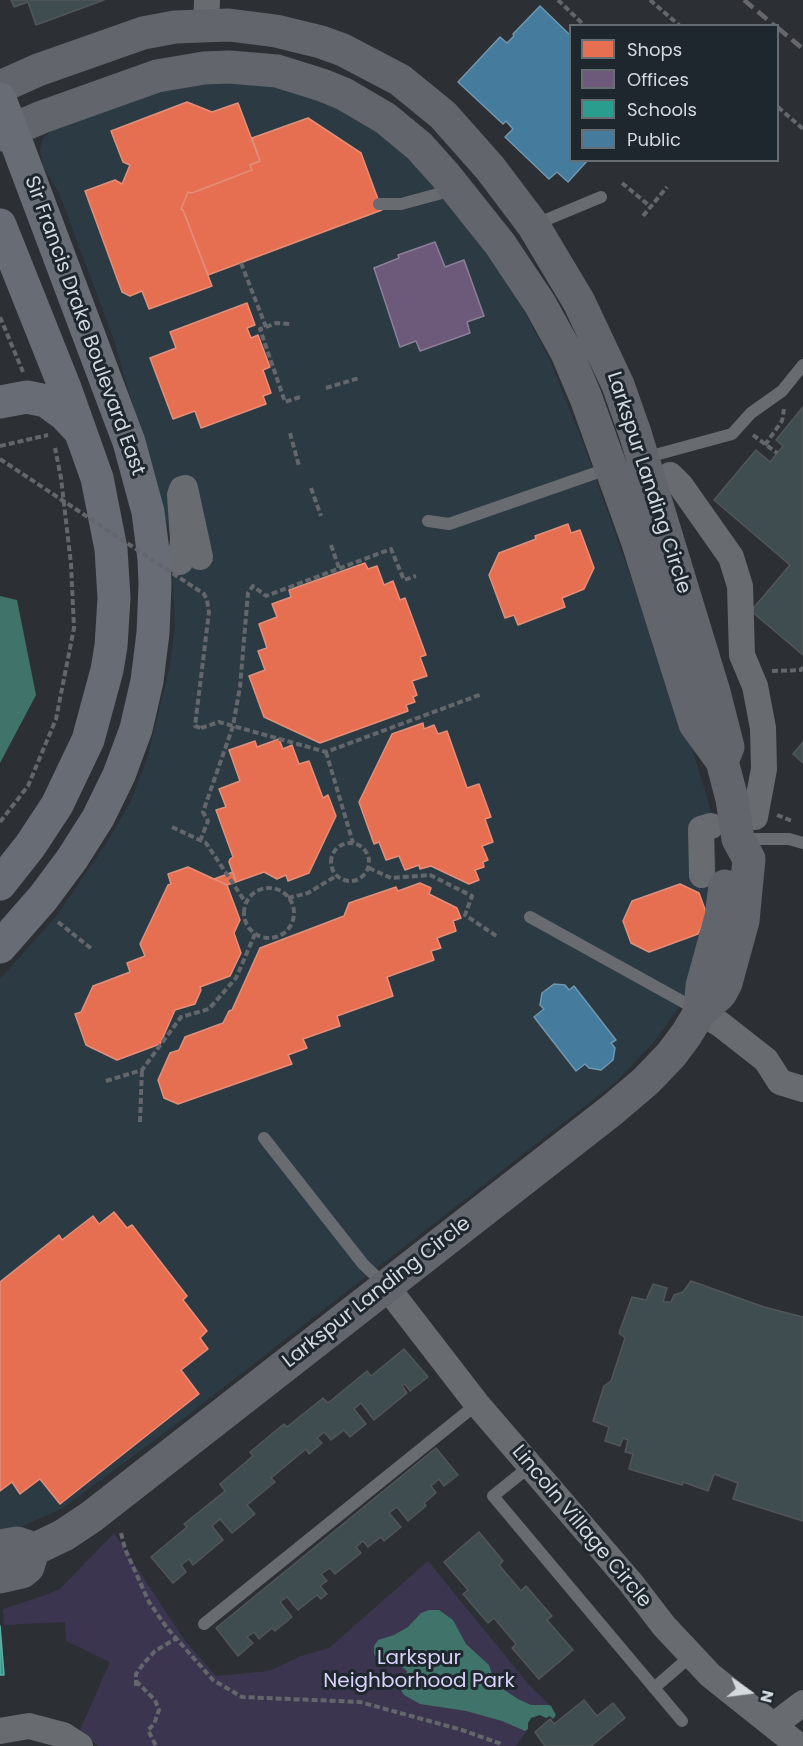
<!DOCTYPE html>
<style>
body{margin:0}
#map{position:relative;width:803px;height:1746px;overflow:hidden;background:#2c3034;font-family:Poppins,sans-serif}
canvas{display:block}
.legend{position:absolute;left:569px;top:24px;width:210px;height:138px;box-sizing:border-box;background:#1e272d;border:2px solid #666e73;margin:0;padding:8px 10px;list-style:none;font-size:18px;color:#d3d9dd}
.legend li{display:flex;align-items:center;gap:12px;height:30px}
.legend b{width:30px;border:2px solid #666e73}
.north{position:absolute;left:719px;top:1662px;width:60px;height:60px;-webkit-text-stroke:4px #1e272d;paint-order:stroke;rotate:104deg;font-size:16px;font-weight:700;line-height:24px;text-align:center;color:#d3d9dd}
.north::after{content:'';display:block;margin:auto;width:21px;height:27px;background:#d3d9dd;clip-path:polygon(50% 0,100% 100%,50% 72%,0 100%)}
</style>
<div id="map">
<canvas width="803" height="1746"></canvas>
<ul class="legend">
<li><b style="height:16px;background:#e76f51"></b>Shops</li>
<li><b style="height:16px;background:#6d597a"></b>Offices</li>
<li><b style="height:16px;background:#2a9d8f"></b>Schools</li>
<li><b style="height:16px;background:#457b9d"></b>Public</li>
</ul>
<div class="north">N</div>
</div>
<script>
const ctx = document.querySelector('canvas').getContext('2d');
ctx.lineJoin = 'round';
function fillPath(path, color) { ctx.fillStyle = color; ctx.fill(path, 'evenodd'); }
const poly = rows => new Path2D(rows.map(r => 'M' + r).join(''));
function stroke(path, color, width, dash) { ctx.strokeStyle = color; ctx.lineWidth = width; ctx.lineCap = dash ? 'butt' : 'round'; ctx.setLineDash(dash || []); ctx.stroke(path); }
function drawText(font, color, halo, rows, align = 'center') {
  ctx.font = font + ' Poppins,sans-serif'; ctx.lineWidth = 6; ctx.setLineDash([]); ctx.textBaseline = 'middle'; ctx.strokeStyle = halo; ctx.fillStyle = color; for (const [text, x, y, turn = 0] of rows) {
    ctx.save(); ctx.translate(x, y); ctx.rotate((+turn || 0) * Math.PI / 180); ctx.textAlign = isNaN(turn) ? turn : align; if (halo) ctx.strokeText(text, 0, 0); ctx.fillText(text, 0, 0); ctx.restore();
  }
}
const built = poly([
 [252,81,319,97,395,141,478,239,523,309,549,358,582,440,694,755,709,804,714,827,717,877,696,971,681,1004,654,1042,617,1081,179,1422,63,1508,5,1534,0,1535,0,979,58,914,107,842,130,803,147,759,169,670,175,627,171,537,113,337,59,193,43,167,40,150,43,139,51,130,183,84]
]);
const green = poly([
 [114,1533,185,1641,216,1676,269,1671,301,1656,329,1648,428,1561,530,1686,551,1706,556,1715,553,1719,550,1716,546,1718,540,1715,531,1718,528,1723,528,1729,516,1746,98,1746,80,1730,110,1662,66,1641,65,1622,4,1625,3,1609,40,1597,60,1589]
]);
const water = poly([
 [0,596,17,600,36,695,0,763],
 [429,1610,439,1610,453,1620,466,1644,489,1665,493,1677,503,1689,518,1699,531,1705,548,1705,551,1706,556,1715,553,1719,550,1716,546,1718,540,1715,531,1718,528,1723,528,1729,525,1731,502,1721,466,1711,420,1704,404,1695,400,1688,405,1683,407,1671,402,1667,385,1666,381,1663,374,1654,374,1646,378,1640,394,1635,408,1627,421,1613]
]);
const shops = poly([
 [187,102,212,112,238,103,260,161,250,165,252,170,192,193,188,192,181,209,183,210,212,286,149,309,142,291,130,296,122,292,85,191,115,180,122,184,130,165,123,162,111,131,187,102],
 [308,118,361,153,382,210,208,275,183,210,181,209,188,192,192,193,252,170,250,165,260,161,252,138,308,118],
 [247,303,255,325,247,328,251,338,258,335,270,367,263,370,271,393,263,396,266,404,201,428,195,411,173,419,150,358,176,348,170,332,247,303],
 [568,524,571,533,580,530,594,568,584,589,562,598,565,607,518,625,514,615,505,618,489,575,499,553,536,539,535,536,568,524],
 [365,563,368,569,377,566,384,585,393,581,400,600,405,598,426,655,420,657,427,676,412,681,417,695,413,697,415,702,406,705,408,711,320,743,264,717,249,676,265,670,258,651,267,648,259,624,277,617,272,604,291,597,289,590,365,563],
 [423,723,424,729,434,725,438,734,447,731,467,788,479,784,491,817,485,819,493,842,482,846,488,860,483,862,484,867,475,870,479,880,469,884,431,866,420,869,419,865,405,870,399,856,386,860,379,842,374,844,359,802,392,734,423,723],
 [279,739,283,749,292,745,299,764,309,761,323,798,328,795,336,816,309,873,288,881,286,875,277,879,264,872,236,882,229,862,230,859,233,857,216,810,226,807,219,789,240,781,229,750,255,741,257,747,279,739],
 [188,867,227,885,240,920,234,933,241,953,230,976,200,987,201,990,195,1004,175,1010,160,1044,117,1060,86,1045,75,1014,81,1012,93,986,130,972,127,963,145,956,140,944,168,885,171,884,168,874,188,867],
 [233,872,236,882,227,885,214,879,233,872],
 [420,883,431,888,429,894,457,908,461,918,453,921,456,931,437,938,441,948,431,951,434,960,387,977,393,996,337,1016,340,1026,303,1039,307,1048,288,1055,292,1064,178,1104,164,1098,158,1080,170,1053,179,1050,185,1037,223,1023,229,1011,232,1010,260,948,344,916,349,903,396,887,398,891,420,883],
 [680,884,699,893,707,915,698,934,649,952,631,943,623,921,632,901,680,884],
 [114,1212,127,1228,132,1225,187,1296,183,1300,207,1331,200,1338,208,1349,181,1370,199,1394,60,1504,40,1479,20,1494,12,1482,0,1491,0,1282,59,1235,62,1240,93,1216,99,1224,114,1212]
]);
const offices = poly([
 [435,242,445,267,464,260,484,316,467,322,470,333,420,351,416,341,400,347,374,268,399,258,398,255,435,242]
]);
const schools = poly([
 [0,1626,4,1675,0,1675,0,1626]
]);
const public = poly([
 [540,6,570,35,570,160,588,160,568,182,557,172,549,179,505,137,513,129,506,121,503,124,458,82,500,37,507,43,514,36,513,34,540,6],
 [554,984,565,985,569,990,574,986,616,1040,611,1043,615,1048,613,1060,601,1070,589,1068,585,1064,576,1071,534,1017,544,1009,540,1005,542,993,554,984]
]);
const building = poly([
 [11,0,104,0,36,25,28,2,14,7,11,0],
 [803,407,803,655,751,611,790,565,714,500,756,450,770,462,783,446,776,440,803,407],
 [803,742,803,763,793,754,803,742],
 [691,1281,764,1307,803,1317,803,1521,733,1499,738,1483,714,1474,708,1491,683,1482,682,1485,629,1469,633,1454,625,1452,628,1440,623,1438,620,1446,605,1441,609,1427,593,1421,604,1386,611,1381,625,1338,619,1333,632,1297,646,1300,653,1284,667,1288,663,1302,671,1302,674,1295,683,1292,691,1281],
 [404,1349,428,1377,410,1391,405,1384,402,1386,407,1393,374,1420,361,1403,354,1409,366,1424,350,1437,344,1430,331,1440,324,1432,317,1438,322,1443,309,1454,306,1449,271,1478,275,1482,247,1505,255,1514,232,1533,220,1519,212,1526,223,1540,193,1565,189,1559,181,1565,186,1572,173,1583,151,1557,187,1527,184,1524,225,1491,220,1484,253,1456,250,1452,284,1424,287,1427,323,1398,328,1403,367,1371,371,1376,404,1349],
 [436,1448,458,1475,444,1486,439,1479,431,1486,436,1493,424,1503,426,1506,408,1521,397,1507,389,1513,401,1527,384,1541,381,1537,368,1547,363,1541,356,1547,361,1553,335,1574,330,1568,321,1574,327,1581,320,1586,327,1594,321,1599,317,1595,298,1610,287,1597,280,1602,292,1617,275,1631,272,1628,259,1639,254,1632,247,1637,253,1643,238,1656,216,1628,436,1448],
 [479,1532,503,1561,499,1565,521,1591,526,1586,552,1616,547,1620,573,1650,539,1679,512,1648,516,1644,494,1618,488,1623,463,1594,468,1590,444,1562,479,1532],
 [584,1700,597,1716,613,1703,625,1718,591,1746,545,1746,535,1732,550,1719,554,1724,584,1700]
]);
const path = poly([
 [558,0,585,26],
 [650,0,680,26],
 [778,107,803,129],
 [622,183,651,207],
 [643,216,667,187],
 [241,263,266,327,260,329,285,402,300,397],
 [0,317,23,372],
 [266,327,276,323,291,324],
 [326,388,359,378],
 [290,433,299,466],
 [753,435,777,453],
 [765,445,782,421,784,409],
 [0,446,48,435],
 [311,488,321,516],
 [331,545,339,568],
 [772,671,801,670,803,667],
 [201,728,219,722,326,752,482,694],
 [326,752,353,843],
 [777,815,792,821],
 [0,822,28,786,56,719,74,628,71,564,61,478,55,448],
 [172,827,206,843,246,903],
 [200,841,208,821,203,812,233,726,240,687,248,593,253,586,266,596,391,549,404,580,416,576],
 '331 862a19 19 0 1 1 38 0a19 19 0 1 1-38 0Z',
 [369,868,391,878,430,875,472,896,465,915,498,937],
 '244 913a25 25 0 1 1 50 0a25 25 0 1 1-50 0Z',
 [288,898,308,893,336,876],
 [58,922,93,950],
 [106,1081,142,1070,181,1017,209,1009,236,978,255,934],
 [140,1122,142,1070],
 [121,1533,125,1549,149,1602,167,1628,213,1680,242,1697,360,1702,462,1730,499,1743,502,1746],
 [136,1681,155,1700,159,1710,154,1724,148,1730,156,1746],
 [136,1686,136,1674,144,1663,155,1651,177,1638]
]);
const lane = poly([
 [379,204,401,204,453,190],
 [536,224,601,197],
 [644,458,732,434,751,413,782,391,803,365],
 [428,521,449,524,610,468],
 [742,839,789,839,803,843],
 [530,917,696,1009],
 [264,1138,363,1264,385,1285],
 [529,1467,493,1496,682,1721],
 [204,1624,477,1404],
 [654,1688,692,1655]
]);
const street = poly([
 [206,25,207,0],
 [670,475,681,486,731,557,740,586,742,655,755,686,763,728,764,769,755,817],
 [180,562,183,540,180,495,182,489,185,488,200,557],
 [702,875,701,829,711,826],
 [700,1012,720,1024,766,1060,780,1082,803,1089],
 [386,1286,477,1404,631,1583,664,1626,710,1675,799,1746],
 [774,1725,803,1703],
 [0,1731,29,1726,63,1735,80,1746]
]);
const secondary = poly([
 [0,87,38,70,143,33,175,27,229,25,276,31,321,42,343,50,400,80,443,115,490,168,533,225,579,302,618,385,635,433,714,692,728,747,722,761],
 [0,135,42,117,157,76,204,68,229,67,277,71,322,85,344,94,385,118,419,146,445,175,500,244,540,304,567,353,586,398,638,543,695,724,722,761,732,799,738,839,749,859,743,921,726,983,720,994,700,1012,686,1035,671,1055,646,1081,612,1110,91,1517,64,1535,33,1550],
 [700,1012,702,986,721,917,725,886],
 [0,1546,17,1543,29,1547,33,1550],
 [0,1577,22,1572,28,1567,33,1550]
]);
const primary = poly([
 [0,99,129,442,148,512,154,559,155,584,153,633,147,681,136,729,119,775,98,818,72,859,43,898,0,947],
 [0,225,65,388,97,478,111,549,114,598,111,646,107,670,88,740,57,805,30,846,0,884],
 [0,402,27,397,46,401,64,414,79,430]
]);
const rail = poly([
 [744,0,775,26],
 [778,28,803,49]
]);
const pathBridge = poly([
 [0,459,204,594,207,600,209,612,195,726,201,728]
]);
const streetNames = [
 ["Sir Francis Drake Boulevard East",84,326,70],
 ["Larkspur Landing Circle",648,483,72],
 ["Larkspur Landing Circle",377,1293,-38],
 ["Lincoln Village Circle",581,1527,50]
];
const parkNames = [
 ["Larkspur",419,1659],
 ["Neighborhood Park",419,1682]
];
fillPath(built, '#2c3a43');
fillPath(green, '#3b354f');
fillPath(water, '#407369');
fillPath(shops, '#e76f51');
stroke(shops, '#e18f7b', 1.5);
fillPath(offices, '#6d597a');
stroke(offices, '#8c7f98', 1.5);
fillPath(schools, '#2a9d8f');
stroke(schools, '#5dafa6', 1.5);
fillPath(public, '#457b9d');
stroke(public, '#7097b0', 1.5);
fillPath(building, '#3f4d51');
stroke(building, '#525659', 1.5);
stroke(path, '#63666b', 4, [6, 3]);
stroke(lane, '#686c71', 12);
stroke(street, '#686c71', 26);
stroke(secondary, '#62656b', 33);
stroke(primary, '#686c74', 33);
stroke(rail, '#65676c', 4.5, [12, 6]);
stroke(pathBridge, '#63666b', 4, [6, 3]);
drawText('20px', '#d3d9dd', '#1e272d', streetNames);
drawText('20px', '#d9d1f9', '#1e272d', parkNames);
</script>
